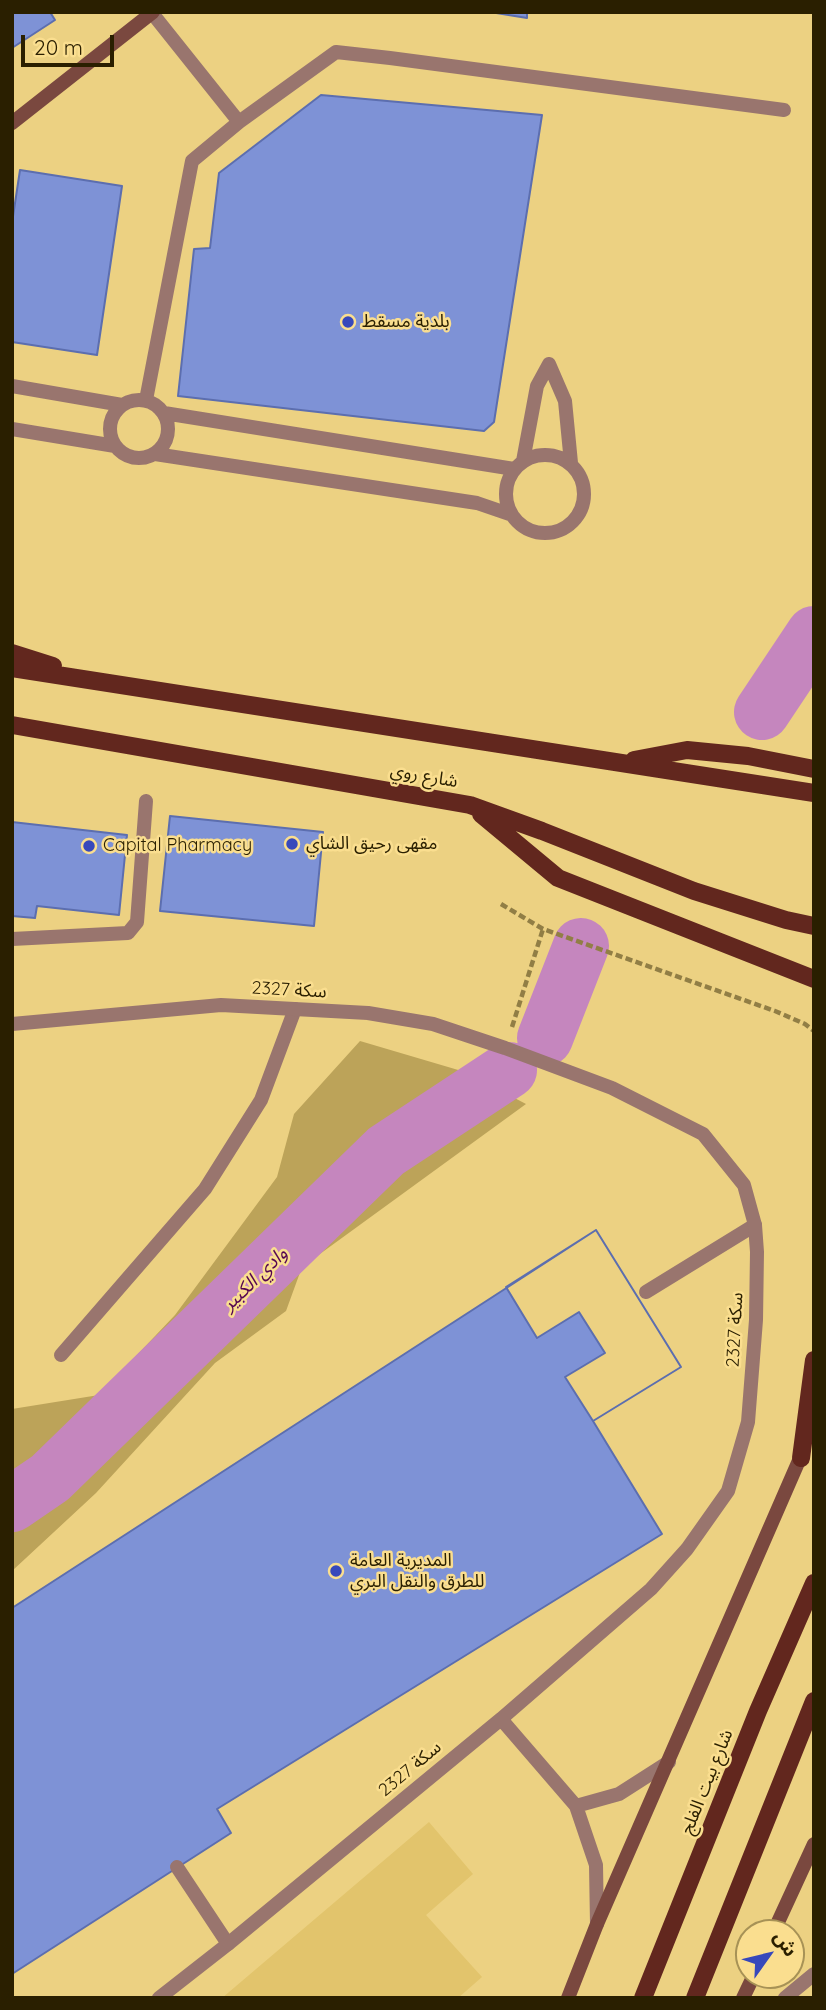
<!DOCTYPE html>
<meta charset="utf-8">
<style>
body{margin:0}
#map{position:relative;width:826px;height:2010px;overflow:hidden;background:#ecd182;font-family:Quicksand,"Noto Sans Arabic",sans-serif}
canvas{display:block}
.frame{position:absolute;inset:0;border:14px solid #2a1f00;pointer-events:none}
.north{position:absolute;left:735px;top:1919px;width:70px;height:70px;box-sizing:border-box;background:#fade8f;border:2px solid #a79256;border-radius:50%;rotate:56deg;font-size:19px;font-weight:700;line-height:28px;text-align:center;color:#2a1f00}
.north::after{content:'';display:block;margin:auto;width:24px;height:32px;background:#3748bb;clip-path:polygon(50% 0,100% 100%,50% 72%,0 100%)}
.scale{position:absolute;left:21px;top:35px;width:93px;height:32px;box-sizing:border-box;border:4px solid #2a1f00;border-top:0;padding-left:9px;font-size:21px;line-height:24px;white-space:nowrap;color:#2a1f00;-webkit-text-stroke:5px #fade8f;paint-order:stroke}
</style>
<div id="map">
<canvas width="826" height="2010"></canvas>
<div class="frame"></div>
<div class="north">ش</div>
<div class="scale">20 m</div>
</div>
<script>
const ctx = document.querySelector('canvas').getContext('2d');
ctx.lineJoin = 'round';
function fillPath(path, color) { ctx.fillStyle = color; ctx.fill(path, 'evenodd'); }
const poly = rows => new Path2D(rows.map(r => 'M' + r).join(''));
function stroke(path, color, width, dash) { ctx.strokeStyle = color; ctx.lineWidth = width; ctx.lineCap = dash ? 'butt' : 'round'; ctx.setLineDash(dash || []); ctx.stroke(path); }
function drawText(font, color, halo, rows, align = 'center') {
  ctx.font = font + ' Quicksand,"Noto Sans Arabic",sans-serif'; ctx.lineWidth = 5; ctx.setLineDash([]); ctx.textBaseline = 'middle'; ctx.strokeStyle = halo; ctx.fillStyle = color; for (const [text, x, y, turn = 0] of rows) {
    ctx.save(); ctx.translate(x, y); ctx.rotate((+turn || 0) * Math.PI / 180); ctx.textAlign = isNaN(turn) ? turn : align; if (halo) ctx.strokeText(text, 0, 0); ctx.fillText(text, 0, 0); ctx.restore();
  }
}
const built = poly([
 [429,1822,473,1874,426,1915,482,1977,458,1998,222,1998]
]);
const green = poly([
 [360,1041,465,1072,526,1104,302,1267,286,1311,215,1363,96,1493,12,1571,12,1409,99,1395,175,1315,277,1177,294,1114]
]);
const river = poly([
 [762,712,814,634],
 [545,1038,581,946],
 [12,1504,50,1478,386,1151,509,1070]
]);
const building = poly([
 [12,12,50,12,55,20,12,48,12,12],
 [490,12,527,12,527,18,490,12],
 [321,95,542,115,494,422,484,431,178,396,194,249,210,248,219,173,321,95],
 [20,170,122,186,97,355,12,342,12,223,20,170],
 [170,816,323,832,314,926,160,911,170,816],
 [12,822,127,835,119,915,37,906,35,918,12,916,12,822],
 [596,1230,681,1367,593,1421,565,1377,605,1353,579,1312,537,1338,506,1287,596,1230],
 [596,1230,681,1367,593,1421,662,1534,217,1809,231,1833,12,1974,12,1608,596,1230]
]);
const path = poly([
 [501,904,543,929,775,1011,805,1024,814,1031],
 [512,1027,543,929]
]);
const lane = poly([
 [152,13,239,122],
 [549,364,565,401,571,463],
 [12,386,122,405],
 '110 429a29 29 0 1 1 58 0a29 29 0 1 1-58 0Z',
 [146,400,192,161,239,122,336,52,390,58,784,110],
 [164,413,514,469],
 [12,429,115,446],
 [155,454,477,503,512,515],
 '506 494a39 39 0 1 1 78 0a39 39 0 1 1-78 0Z',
 [523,461,537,386,549,364],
 [12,939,128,933,137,922,146,801],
 [646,1292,755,1225],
 [61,1355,205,1189,261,1100,295,1009],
 [177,1867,228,1944],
 [785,1998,814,1974]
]);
const street = poly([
 [12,1024,221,1005,368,1013,433,1024,505,1048,612,1088,703,1134,744,1185,755,1225,757,1252,756,1320,748,1422,728,1491,687,1549,651,1589,501,1719,228,1944,159,1998],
 [501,1719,576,1806,596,1865,597,1924],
 [576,1806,619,1794,669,1762]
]);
const secondary = poly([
 [12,123,153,12],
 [773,1933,814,1844],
 [568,1998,597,1924,804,1449],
 [743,1998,754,1975]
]);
const primary = poly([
 [12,653,53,666],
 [12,668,814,793],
 [12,725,470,805,542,831,694,891,786,920,814,926],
 [634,760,687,750,748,756,814,769],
 [481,814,558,878,814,979],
 [801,1458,814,1360],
 [643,1998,758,1711,814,1583],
 [695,1998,814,1701]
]);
const markers = [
 [348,322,7,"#3748bb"],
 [292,844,7,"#3748bb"],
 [89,846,7,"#3748bb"],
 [336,1571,7,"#3748bb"]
];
const poiNames = [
 ["بلدية مسقط",362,322],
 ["مقهى رحيق الشاي",306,844],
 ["Capital Pharmacy",103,846],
 ["المديرية العامة",350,1561],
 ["للطرق والنقل البري",350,1582]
];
const streetNames = [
 ["شارع روي",424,776,10],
 ["سكة 2327",289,990,3],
 ["سكة 2327",735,1330,-87],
 ["سكة 2327",410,1769,-40],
 ["شارع بيت الفلج",707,1782,-68]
];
const waterNames = [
 ["وادي الكبير",255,1279,-44]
];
fillPath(built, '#e2c46c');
fillPath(green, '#bca359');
stroke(river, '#c586be', 56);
fillPath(building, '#7e92d6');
stroke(building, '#5c6eaf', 2);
stroke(path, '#917e45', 4.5, [7, 3.5]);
stroke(lane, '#99756e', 14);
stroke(street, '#99756e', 14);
stroke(secondary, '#7a483f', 14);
stroke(primary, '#62271e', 18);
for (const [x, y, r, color] of markers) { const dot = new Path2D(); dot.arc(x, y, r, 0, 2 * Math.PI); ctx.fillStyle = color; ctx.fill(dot); stroke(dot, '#fade8f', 2.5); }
drawText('18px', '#2a1f00', '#fade8f', poiNames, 'left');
drawText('18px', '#2a1f00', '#fade8f', streetNames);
drawText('italic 19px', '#550651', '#fade8f', waterNames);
</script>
